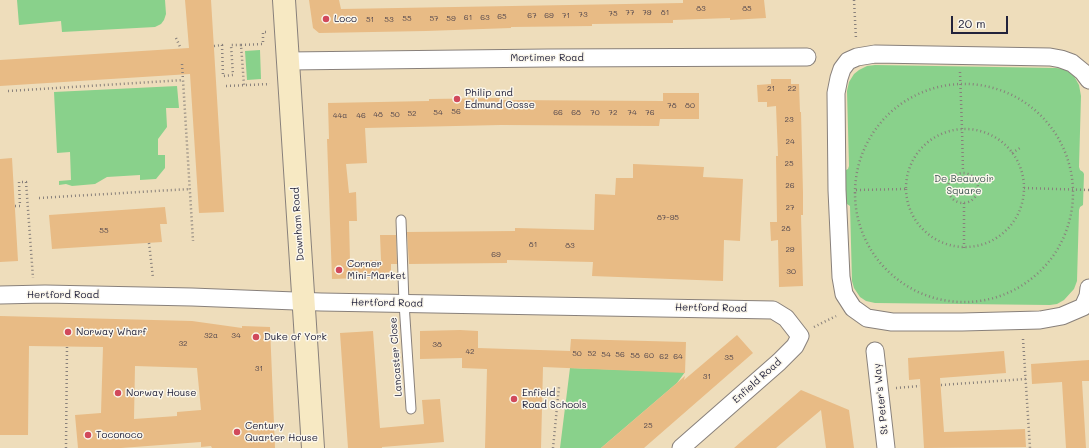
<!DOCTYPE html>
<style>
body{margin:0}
#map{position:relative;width:1089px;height:448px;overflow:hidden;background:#edb;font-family:Mali,sans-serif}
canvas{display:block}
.scale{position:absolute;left:951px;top:16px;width:57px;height:18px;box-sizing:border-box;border:2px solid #22223b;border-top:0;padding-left:5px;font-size:12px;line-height:14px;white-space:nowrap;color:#22223b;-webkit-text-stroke:3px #fbf7ec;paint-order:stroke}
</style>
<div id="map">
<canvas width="1089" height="448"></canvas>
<div class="scale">20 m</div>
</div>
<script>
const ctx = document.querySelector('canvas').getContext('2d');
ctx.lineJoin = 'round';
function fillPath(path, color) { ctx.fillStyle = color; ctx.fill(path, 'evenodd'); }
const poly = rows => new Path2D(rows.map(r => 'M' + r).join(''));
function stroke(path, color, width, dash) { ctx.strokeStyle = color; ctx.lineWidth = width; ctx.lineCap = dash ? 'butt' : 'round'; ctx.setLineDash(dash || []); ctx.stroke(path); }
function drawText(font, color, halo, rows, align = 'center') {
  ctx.font = font + ' Mali,sans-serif'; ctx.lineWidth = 3; ctx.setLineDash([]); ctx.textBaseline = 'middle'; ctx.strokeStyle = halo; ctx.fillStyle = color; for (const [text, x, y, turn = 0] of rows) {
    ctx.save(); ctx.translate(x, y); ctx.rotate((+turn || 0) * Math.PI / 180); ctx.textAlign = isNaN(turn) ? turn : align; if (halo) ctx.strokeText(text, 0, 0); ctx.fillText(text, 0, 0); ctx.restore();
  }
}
const green = poly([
 [17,0,165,0,166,14,164,20,161,24,155,27,62,32,61,21,19,25],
 [260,50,261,79,247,80,245,51],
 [875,65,1056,68,1064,69,1069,72,1074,76,1079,85,1081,96,1079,167,1080,170,1083,172,1084,174,1083,205,1080,207,1079,210,1077,281,1074,289,1064,300,1057,304,1050,305,875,303,866,301,860,297,854,288,852,281,850,206,847,204,845,202,844,171,848,169,849,166,847,91,849,82,854,74,859,70,867,66],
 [177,86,179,108,166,108,167,127,158,139,158,155,165,155,165,168,156,179,140,180,140,175,107,177,95,184,72,186,66,184,59,185,59,181,71,180,70,152,57,153,54,92],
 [570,368,685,372,677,383,601,448,560,448]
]);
const building = poly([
 [185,0,211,0,224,212,199,213,190,74,0,86,0,60,189,48],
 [309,0,339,0,341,9,683,3,683,0,764,0,766,18,730,20,730,18,673,20,673,23,592,24,592,26,511,27,511,28,426,31,319,33,313,28],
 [771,79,791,79,791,84,799,84,800,112,801,112,803,193,803,215,801,215,803,286,779,287,778,240,771,241,770,222,777,222,776,156,778,156,776,106,767,107,767,102,758,102,757,85,771,84],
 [663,93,699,93,699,119,660,119,659,126,501,125,365,128,367,163,346,164,349,193,356,192,357,221,349,221,350,261,381,260,380,235,396,235,397,264,391,264,391,277,332,279,327,139,329,139,328,103,429,101,429,99,501,98,501,100,663,101],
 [12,158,18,261,0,262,0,159],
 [633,164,704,167,703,177,743,179,740,241,724,240,723,281,592,276,593,262,507,260,507,263,409,264,407,232,515,231,515,228,594,230,595,194,615,195,616,178,633,178],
 [165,207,167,224,160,224,162,242,52,249,49,215],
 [0,316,192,321,242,328,242,326,270,327,275,448,212,448,211,446,201,447,201,442,121,448,78,448,75,415,101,413,103,347,29,346,28,435,0,435],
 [135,366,197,368,201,410,177,412,177,416,134,419],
 [460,330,478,331,478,348,570,351,571,339,686,342,685,373,543,367,541,448,485,448,487,369,462,368,462,358,420,359,420,331],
 [373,331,380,428,424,424,422,400,440,399,444,442,382,447,382,448,348,448,340,333],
 [737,335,753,353,644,448,601,448,685,376,684,380],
 [1004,351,1006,373,940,378,944,432,1025,429,1026,447,924,448,920,379,909,380,908,358],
 [1089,360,1089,381,1082,381,1086,448,1066,448,1062,382,1032,384,1031,364],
 [801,390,849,410,854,448,826,448,821,410,776,448,734,448]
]);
const path = poly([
 [854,0,856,39],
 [176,38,181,49],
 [241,45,263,44,263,32,266,32],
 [214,46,222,45,223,76,233,75,231,45,241,45,244,85],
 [182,64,183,80],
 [960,72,962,129,963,172],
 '855 193a109 109 0 1 1 218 0a109 109 0 1 1-218 0Z',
 [226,86,270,84],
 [8,91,183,80,193,241],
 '906 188a59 59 0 1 1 118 0a59 59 0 1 1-118 0Z',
 [1012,153,1020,148],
 '948 188a15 15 0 1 1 30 0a15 15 0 1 1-30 0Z',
 [1024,188,1089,190],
 [856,190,905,189],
 [39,198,190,189],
 [964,203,964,248],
 [15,206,20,206,19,182,26,182,33,278],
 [149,243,153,278],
 [814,327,836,316],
 [1023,339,1030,448],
 [941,385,1026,379],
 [896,388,920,386],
 [66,448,67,347],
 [553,448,559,387]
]);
const lane = poly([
 [401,220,404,303,411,409]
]);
const street = poly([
 [288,61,548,58,807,57],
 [1089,80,1083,72,1072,63,1061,59,1050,57,875,54,857,57,848,61,842,69,839,78,836,93,837,190,841,277,844,294,853,308,867,318,892,322,962,322,1040,320,1062,316,1083,307,1088,296,1089,288],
 [0,295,45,294,192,297,321,302,773,310,786,318,800,336,795,346,779,362,681,448],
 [875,351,886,448]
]);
const secondary = poly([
 [284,0,313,448]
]);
const markers = [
 [326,19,4,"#d1495b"],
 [457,99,4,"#d1495b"],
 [339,270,4,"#d1495b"],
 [68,332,4,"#d1495b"],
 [256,337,4,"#d1495b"],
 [118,393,4,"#d1495b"],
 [514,399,4,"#d1495b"],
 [237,432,4,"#d1495b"],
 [88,435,4,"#d1495b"]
];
const numberNames = [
 ["83",701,9],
 ["85",747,9],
 ["77",630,13],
 ["79",647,13],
 ["81",665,13],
 ["75",613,14],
 ["73",583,15],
 ["67",532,16],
 ["69",549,16],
 ["71",566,16],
 ["65",502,17],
 ["61",468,18],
 ["63",485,18],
 ["55",407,19],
 ["57",434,19],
 ["59",451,19],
 ["51",370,20],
 ["53",389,20],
 ["21",771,89],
 ["22",792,89],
 ["78",672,106],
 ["80",690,106],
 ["56",456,112],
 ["54",438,113],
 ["66",558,113],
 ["68",576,113],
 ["70",595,113],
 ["72",613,113],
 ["74",632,113],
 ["76",650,113],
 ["52",412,114],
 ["48",378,115],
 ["50",395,115],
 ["44a",340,116],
 ["46",361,116],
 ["23",789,120],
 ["24",790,142],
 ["25",789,164],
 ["26",790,186],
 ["27",790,208],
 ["87-95",668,218],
 ["28",786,229],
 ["55",104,231],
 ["81",533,245],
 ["83",570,246],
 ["29",790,250],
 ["69",496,255],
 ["30",791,272],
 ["32a",211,336],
 ["34",236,336],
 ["32",183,344],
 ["38",437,345],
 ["42",470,352],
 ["50",577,354],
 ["52",592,354],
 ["54",606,355],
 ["56",620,355],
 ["58",635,356],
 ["60",649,356],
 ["62",664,357],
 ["64",678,357],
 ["35",729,358],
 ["31",259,369],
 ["31",707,377],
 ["25",648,426]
];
const poiNames = [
 ["Loco",334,19],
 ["Philip and",465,93],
 ["Edmund Gosse",465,105],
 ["Corner",347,264],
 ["Mini-Market",347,276],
 ["Norway Wharf",76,332],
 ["Duke of York",264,337],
 ["Norway House",126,393],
 ["Enfield",522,393],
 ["Road Schools",522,405],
 ["Century",245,426],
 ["Quarter House",245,438],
 ["Toconoco",96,435]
];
const streetNames = [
 ["Mortimer Road",547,58],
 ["Downham Road",298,224,-94],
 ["Hertford Road",63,295],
 ["Hertford Road",387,303,1],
 ["Hertford Road",711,308,1],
 ["Lancaster Close",396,357,-94],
 ["Enfield Road",757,381,-42],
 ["St Peter's Way",881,399,-96]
];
const parkNames = [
 ["De Beauvoir",964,179],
 ["Square",964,191]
];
fillPath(green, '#89d18b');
fillPath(building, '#e8bb85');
stroke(lane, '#88807b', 11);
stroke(street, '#88807b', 19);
stroke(secondary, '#88807b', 24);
stroke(path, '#88807b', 2.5, [1, 3]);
stroke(lane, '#fff', 9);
stroke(street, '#fff', 17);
stroke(secondary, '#f7e9c3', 22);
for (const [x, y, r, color] of markers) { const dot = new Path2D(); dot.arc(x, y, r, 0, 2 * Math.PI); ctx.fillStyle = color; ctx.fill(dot); stroke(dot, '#fbf7ec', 1.5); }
drawText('8px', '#54484e', null, numberNames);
drawText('10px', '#22223b', '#fbf7ec', poiNames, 'left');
drawText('10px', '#22223b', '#fbf7ec', streetNames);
drawText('10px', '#415753', '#fbf7ec', parkNames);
</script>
